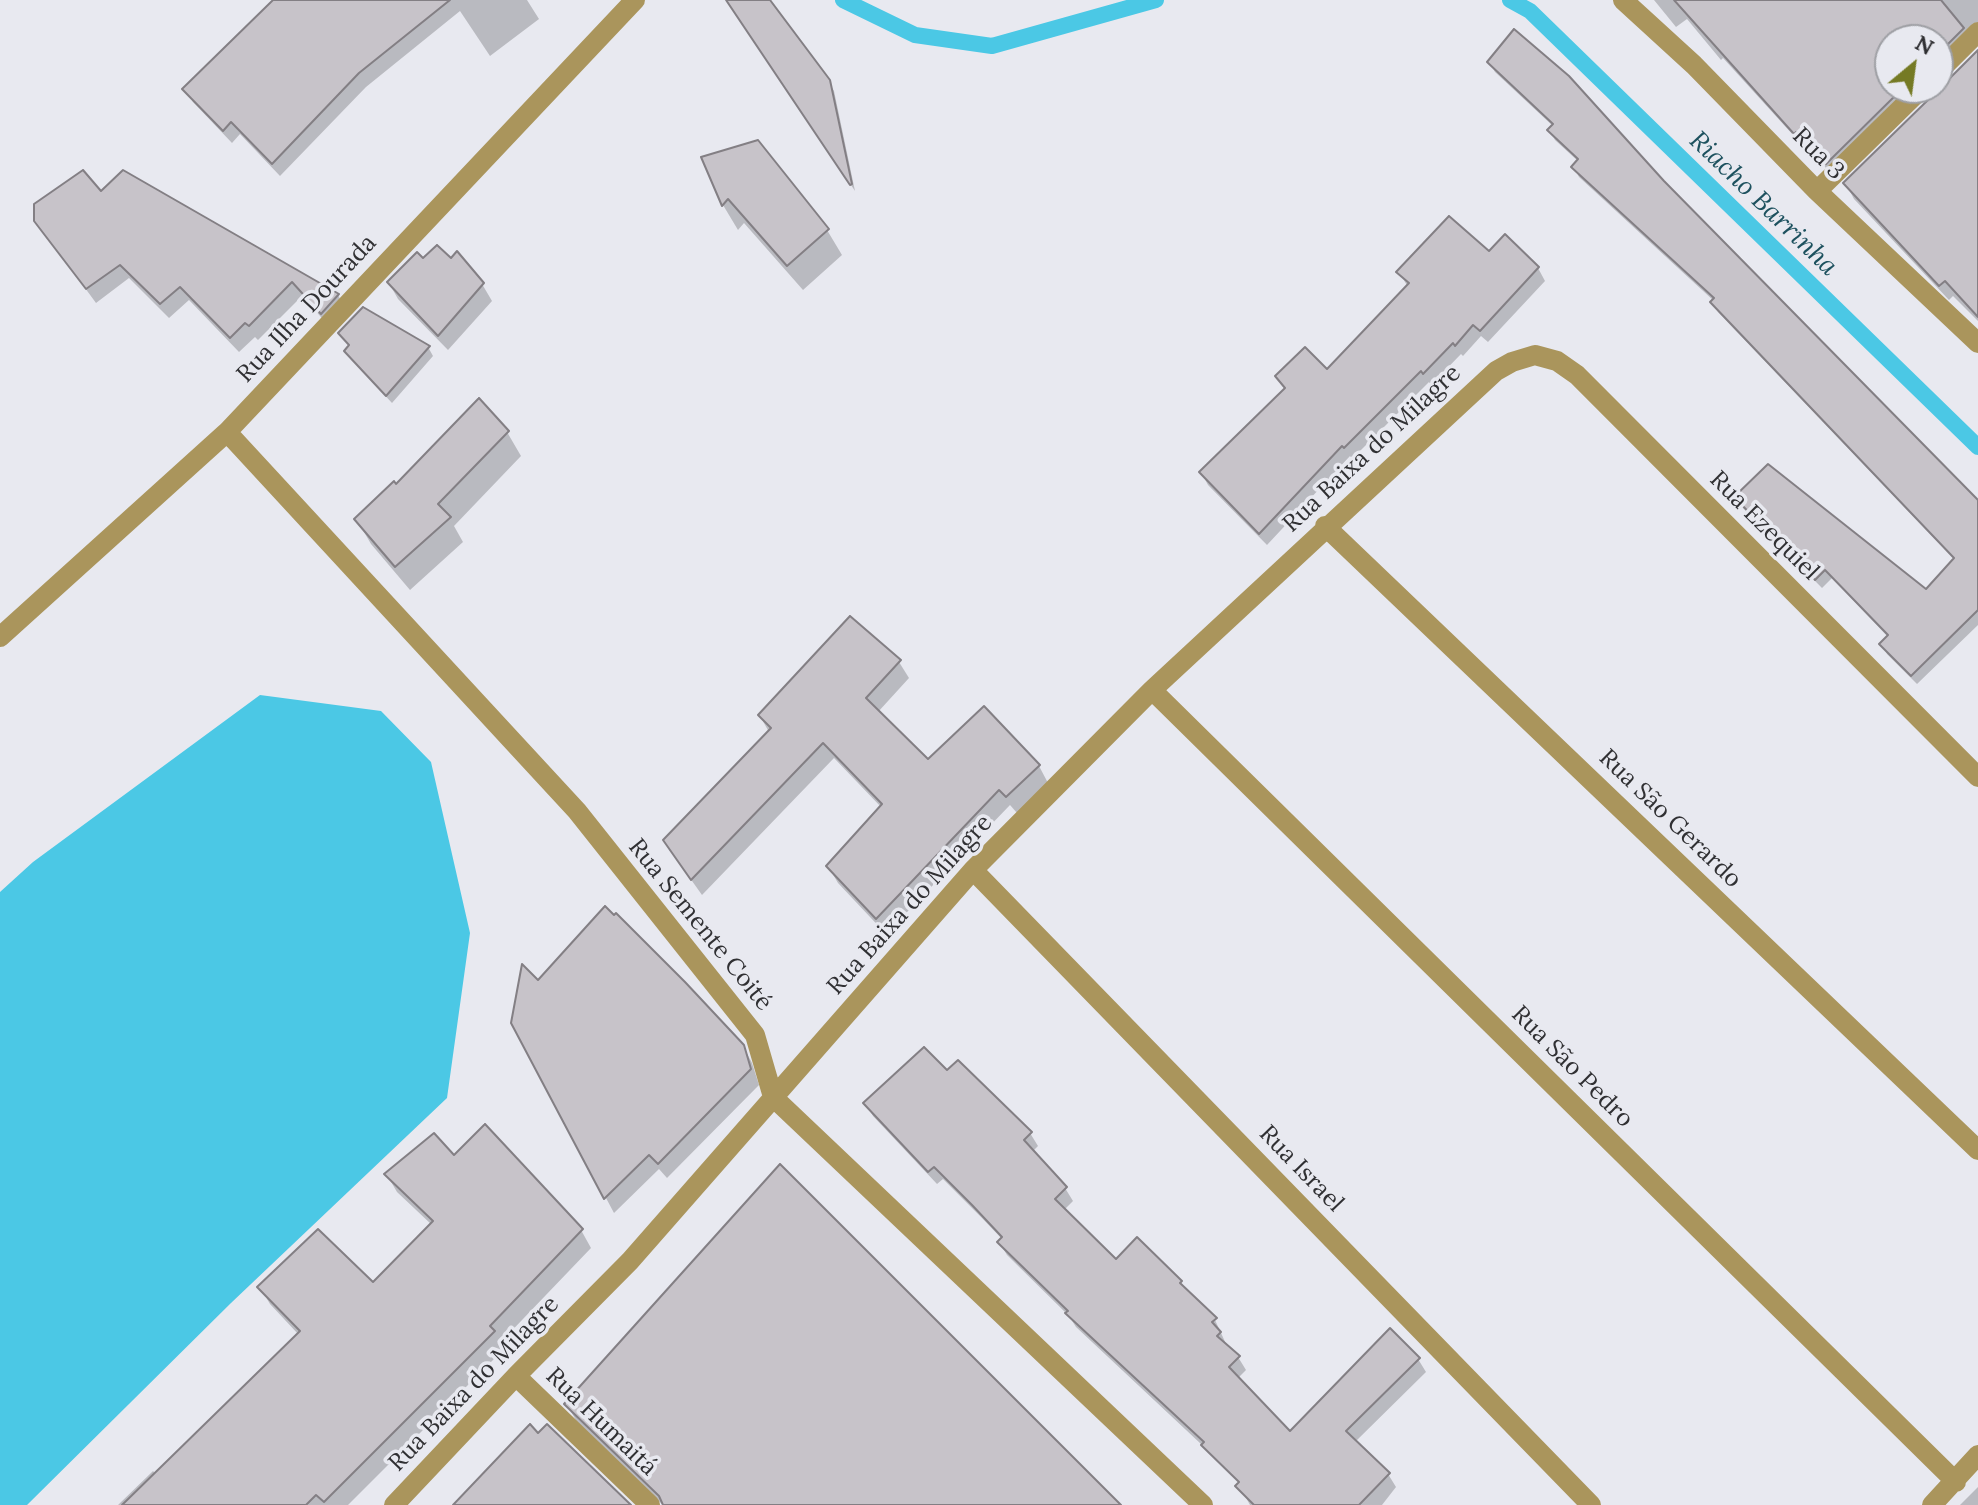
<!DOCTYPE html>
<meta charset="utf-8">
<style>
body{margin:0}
#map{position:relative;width:1978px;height:1505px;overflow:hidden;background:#e8e9f0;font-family:Lora,serif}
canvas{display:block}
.north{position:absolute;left:1874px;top:24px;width:80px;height:80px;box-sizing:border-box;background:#e8e9f0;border:2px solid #9e9fa4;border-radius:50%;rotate:29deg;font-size:22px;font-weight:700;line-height:32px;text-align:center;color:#303033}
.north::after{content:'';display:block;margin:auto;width:28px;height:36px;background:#757a24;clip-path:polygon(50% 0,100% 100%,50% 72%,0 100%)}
</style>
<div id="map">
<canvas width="1978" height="1505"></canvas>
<div class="north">N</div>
</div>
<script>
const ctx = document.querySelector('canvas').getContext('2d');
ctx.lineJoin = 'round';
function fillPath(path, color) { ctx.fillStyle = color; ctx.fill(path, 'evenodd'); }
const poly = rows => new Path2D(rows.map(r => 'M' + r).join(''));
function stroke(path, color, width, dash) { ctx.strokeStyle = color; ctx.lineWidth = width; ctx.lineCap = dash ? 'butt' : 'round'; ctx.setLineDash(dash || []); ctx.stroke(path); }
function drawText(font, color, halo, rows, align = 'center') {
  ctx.font = font + ' Lora,serif'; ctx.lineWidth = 7; ctx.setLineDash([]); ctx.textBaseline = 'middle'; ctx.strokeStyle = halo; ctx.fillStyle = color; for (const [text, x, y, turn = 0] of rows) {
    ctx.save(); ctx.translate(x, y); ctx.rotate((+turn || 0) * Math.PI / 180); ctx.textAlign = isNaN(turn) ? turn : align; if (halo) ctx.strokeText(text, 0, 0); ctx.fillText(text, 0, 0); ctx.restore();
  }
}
const water = poly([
 [260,695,381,711,431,762,470,933,447,1098,231,1303,27,1505,0,1505,0,892,33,862]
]);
const shadow = poly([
 [276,0,527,0,539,19,490,56,460,11,366,87,280,176,240,134,232,143,193,102,185,89],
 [728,0,768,0,828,81,834,91,855,191],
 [1654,0,1978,0,1978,37,1938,77,1938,40,1890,40,1890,88,1938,88,1948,83,1978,53,1978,321,1953,296,1949,300,1854,199,1846,184,1933,98,1935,90,1921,93,1835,178,1806,146,1804,147,1723,58,1721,60,1687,19,1676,27],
 [1490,63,1662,183,1978,503,1978,625,1917,684,1887,654,1882,644,1889,638,1832,578,1822,588,1742,507,1737,497,1926,592,1955,560,1718,312,1712,302,1714,301,1579,177,1574,167,1579,162,1555,140,1550,131,1554,127,1495,72],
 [703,158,827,230,842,255,803,290,744,223,738,230,723,205],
 [124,173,338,295,346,310,330,327,302,296,258,340,255,337,239,352,189,300,169,318,129,278,96,303,36,221,101,194],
 [1505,237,1538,268,1545,281,1488,342,1481,336,1463,356,1461,354,1431,385,1429,382,1352,459,1350,456,1267,545,1208,485,1201,472,1285,390,1277,376,1327,372,1408,287,1399,272,1489,253],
 [423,261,482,284,492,301,448,350,398,299,389,283],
 [341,333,428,347,433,356,392,403,352,360,347,351,350,347],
 [507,432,521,456,454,526,463,542,410,590,371,544,357,520,396,486],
 [899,662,909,678,878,712,928,762,984,708,1039,766,1048,783,1017,813,1010,805,886,934,838,883,828,866,882,808,834,758,702,895,675,857,769,732,760,716],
 [538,983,743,1046,752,1063,759,1085,667,1178,659,1169,614,1213,513,1023],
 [947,1072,1030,1133,1038,1146,1032,1152,1065,1188,1073,1201,1064,1210,1116,1262,1180,1282,1185,1291,1215,1320,1227,1346,1238,1357,1246,1370,1237,1379,1290,1434,1418,1359,1426,1372,1355,1442,1388,1474,1396,1487,1382,1505,1250,1505,1239,1485,1211,1457,1245,1491,1248,1488,1076,1327,1069,1316,1007,1255,999,1242,1002,1239,982,1218,943,1179,937,1184,873,1116,866,1103],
 [454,1158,581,1230,591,1248,500,1343,504,1349,348,1505,118,1505,153,1471,156,1474,299,1335,270,1304,260,1287,373,1285,432,1225,397,1192,387,1175],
 [567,1405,1118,1505,663,1505,577,1422],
 [1978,1487,1978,1505,1960,1505]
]);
const stream = poly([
 [843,0,915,35,992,46,1156,0],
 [1510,0,1530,11,1978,447]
]);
const building = poly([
 [273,0,450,0,359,73,272,164,231,122,223,131,182,89,273,0],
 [726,0,770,0,830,80,852,184,850,185,726,0],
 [1674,0,1941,0,1964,28,1938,54,1938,40,1890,40,1890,88,1903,88,1826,164,1796,132,1794,134,1674,0],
 [1514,29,1569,76,1664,181,1978,500,1978,610,1911,676,1879,644,1888,635,1825,570,1815,580,1734,497,1768,464,1926,589,1954,558,1710,302,1714,298,1571,167,1578,159,1547,130,1553,124,1487,62,1514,29],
 [1978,50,1978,317,1945,281,1939,286,1843,183,1931,97,1938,85,1947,81,1978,50],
 [758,140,829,229,787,266,728,199,722,206,701,157,758,140],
 [83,170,101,191,123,170,339,294,321,314,292,282,249,326,245,323,230,338,180,287,160,304,120,265,86,289,34,221,34,204,83,170],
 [1449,216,1489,251,1505,234,1539,267,1480,331,1473,325,1455,346,1453,343,1423,374,1421,371,1344,448,1342,446,1259,534,1199,472,1285,388,1275,376,1305,347,1327,369,1409,283,1396,272,1449,216],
 [437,245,451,258,457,251,484,283,438,336,387,282,417,252,423,258,437,245],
 [363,307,430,346,386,396,344,351,349,345,338,333,363,307],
 [479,398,509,431,438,504,451,517,395,567,354,519,394,481,396,484,479,398],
 [850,616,901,660,866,698,928,759,984,706,1040,765,1006,797,999,790,876,919,826,866,882,804,823,743,691,880,663,840,771,728,758,715,850,616],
 [605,906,614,915,616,913,685,982,744,1045,751,1069,658,1164,649,1155,604,1199,511,1023,522,964,538,980,605,906],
 [924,1047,947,1070,958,1060,1032,1132,1024,1140,1067,1187,1055,1199,1116,1259,1137,1237,1182,1281,1180,1283,1217,1318,1212,1322,1221,1332,1217,1336,1240,1356,1229,1367,1290,1431,1390,1328,1420,1358,1346,1431,1390,1473,1359,1505,1254,1505,1235,1486,1239,1482,1201,1445,1204,1442,1065,1313,1068,1311,997,1242,1002,1237,972,1205,934,1167,928,1172,863,1103,924,1047],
 [485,1124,583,1229,490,1326,495,1331,324,1502,316,1495,306,1505,122,1505,300,1331,257,1287,318,1229,373,1282,433,1221,384,1174,434,1133,454,1155,485,1124],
 [780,1164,1121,1505,663,1505,659,1496,564,1404,780,1164],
 [530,1424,538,1433,547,1424,631,1505,453,1505,530,1424]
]);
const minor = poly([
 [1623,0,1694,65,1817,191,1978,343],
 [1938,72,1978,32],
 [1817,191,1922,88],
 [227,432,577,811,755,1035,773,1097,1203,1505],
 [1325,526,1978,1150],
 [0,637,227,432,635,0],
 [1152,690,1956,1482],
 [973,870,1591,1505],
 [516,1376,650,1505],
 [394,1505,516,1376,630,1261,973,870,1152,690,1496,371,1512,362,1535,355,1557,361,1577,375,1978,777],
 [1932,1505,1978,1455]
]);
const streetNames = [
 ["Rua 3",1818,154,45],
 ["Rua Ilha Dourada",307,309,-47],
 ["Rua Baixa do Milagre",1372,449,-43],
 ["Rua Ezequiel",1764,526,45],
 ["Rua São Gerardo",1670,819,44],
 ["Rua Baixa do Milagre",910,905,-48],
 ["Rua Semente Coité",700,925,51],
 ["Rua São Pedro",1572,1067,45],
 ["Rua Israel",1301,1169,46],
 ["Rua Baixa do Milagre",474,1384,-46],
 ["Rua Humaitá",601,1422,44]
];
const waterNames = [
 ["Riacho Barrinha",1763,204,44]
];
fillPath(water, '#4bc8e5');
fillPath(shadow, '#0003');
stroke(stream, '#4bc8e5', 16);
fillPath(building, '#c7c3c9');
stroke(building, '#837f84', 2);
stroke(minor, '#aa955c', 20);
drawText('24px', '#303033', '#e8e9f0', streetNames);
drawText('italic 26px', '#1d515e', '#e8e9f0', waterNames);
</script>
